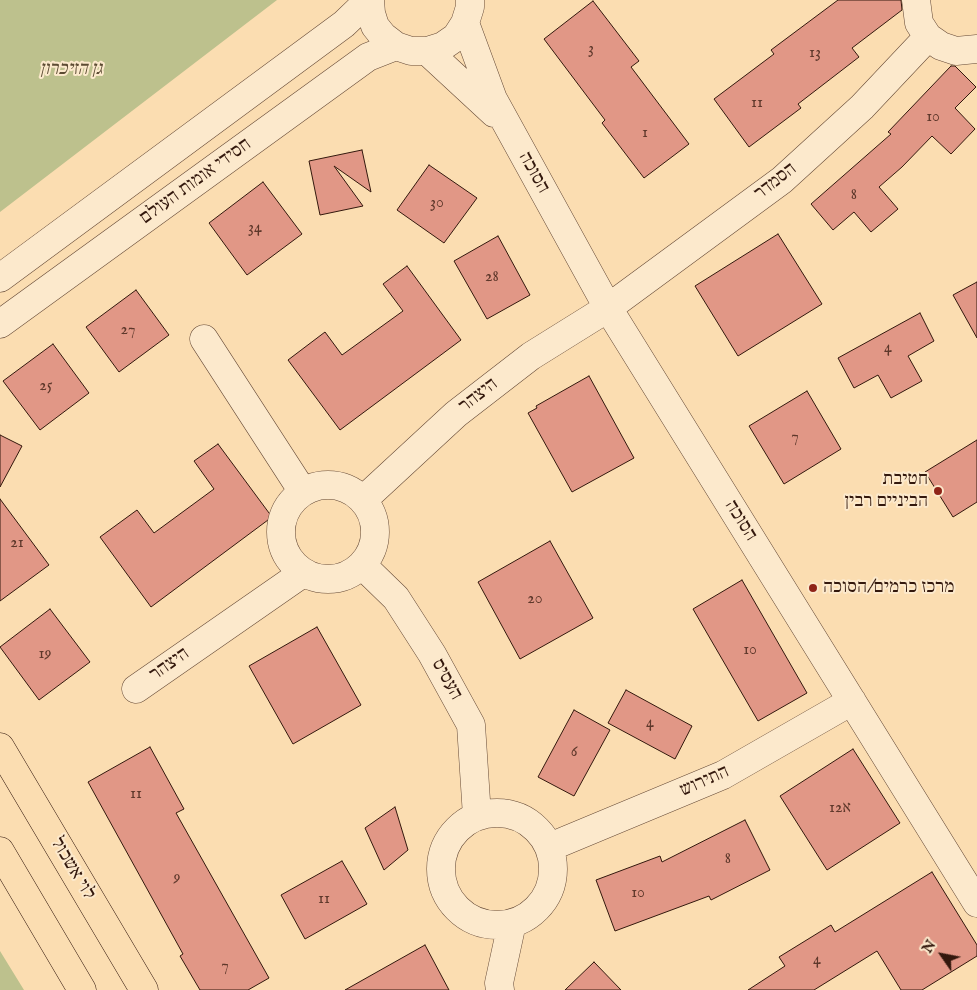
<!DOCTYPE html>
<meta charset="utf-8">
<style>
body{margin:0}
#map{position:relative;width:977px;height:990px;overflow:hidden;background:#fbddb1;font-family:"IM FELL English",serif}
canvas{display:block}
.north{position:absolute;left:917px;top:930px;width:50px;height:50px;-webkit-text-stroke:4px #fce9cc;paint-order:stroke;rotate:303deg;font-size:14px;font-weight:700;line-height:20px;text-align:center;color:#33180d}
.north::after{content:'';display:block;margin:auto;width:18px;height:22px;background:#33180d;clip-path:polygon(50% 0,100% 100%,50% 72%,0 100%)}
</style>
<div id="map">
<canvas width="977" height="990"></canvas>
<div class="north">N</div>
</div>
<script>
const ctx = document.querySelector('canvas').getContext('2d');
ctx.lineJoin = 'round';
function fillPath(path, color) { ctx.fillStyle = color; ctx.fill(path, 'evenodd'); }
const poly = rows => new Path2D(rows.map(r => 'M' + r).join(''));
function stroke(path, color, width, dash) { ctx.strokeStyle = color; ctx.lineWidth = width; ctx.lineCap = dash ? 'butt' : 'round'; ctx.setLineDash(dash || []); ctx.stroke(path); }
function drawText(font, color, halo, rows, align = 'center') {
  ctx.font = font + ' "IM FELL English","Frank Ruhl Libre",serif'; ctx.lineWidth = 4; ctx.setLineDash([]); ctx.textBaseline = 'middle'; ctx.strokeStyle = halo; ctx.fillStyle = color; for (const [text, x, y, turn = 0] of rows) {
    ctx.save(); ctx.translate(x, y); ctx.rotate((+turn || 0) * Math.PI / 180); ctx.textAlign = isNaN(turn) ? turn : align; if (halo) ctx.strokeText(text, 0, 0); ctx.fillText(text, 0, 0); ctx.restore();
  }
}
const green = poly([
 [0,0,277,0,0,212],
 [0,951,24,990,0,990]
]);
const building = poly([
 [838,0,901,0,902,10,852,48,859,57,798,104,801,108,749,147,714,99,774,54,771,50,838,0],
 [593,1,639,61,631,67,689,144,644,178,602,123,605,120,544,39,593,1],
 [951,66,955,66,976,87,955,108,975,129,951,154,932,136,902,167,879,187,898,209,871,232,854,212,833,230,811,204,891,134,888,132,951,66],
 [362,150,371,192,334,166,363,206,320,215,309,161,362,150],
 [429,165,477,198,444,243,397,210,429,165],
 [263,182,302,234,247,275,209,223,263,182],
 [778,234,822,304,738,356,695,286,778,234],
 [498,236,530,295,487,319,454,261,498,236],
 [407,266,461,340,340,430,288,360,325,332,342,355,403,311,383,284,407,266],
 [977,282,977,338,953,295,977,282],
 [136,290,169,335,119,372,86,327,136,290],
 [920,313,934,341,908,356,922,381,891,398,878,375,854,388,838,358,920,313],
 [53,344,89,393,40,430,3,381,53,344],
 [589,376,634,458,572,492,528,413,537,408,536,406,589,376],
 [807,391,841,449,784,484,749,426,807,391],
 [0,435,22,446,0,487,0,435],
 [977,440,977,502,953,517,925,472,977,440],
 [218,444,272,517,151,607,100,537,137,510,154,533,214,489,194,461,218,444],
 [0,499,49,565,0,601,0,499],
 [550,541,593,618,520,659,478,582,550,541],
 [742,580,807,693,758,721,693,609,742,580],
 [50,609,90,662,39,700,0,647,50,609],
 [317,627,361,705,293,744,249,666,317,627],
 [626,690,692,726,675,759,608,723,626,690],
 [574,710,610,730,574,796,538,777,574,710],
 [150,747,184,809,176,813,269,978,248,990,200,990,180,956,183,954,88,782,150,747],
 [853,749,900,823,827,870,780,796,853,749],
 [395,807,408,850,384,870,365,828,395,807],
 [745,820,770,870,711,900,709,896,615,931,596,880,660,856,662,862,745,820],
 [342,861,367,904,305,939,281,895,342,861],
 [932,872,977,945,977,956,922,990,901,990,877,951,814,990,748,990,785,966,779,957,831,925,835,932,932,872],
 [425,945,449,990,345,990,425,945],
 [594,962,621,990,565,990,594,962]
]);
const minor = poly([
 [370,0,371,13,375,26,383,36,396,46,411,51,427,51,443,46,456,37,465,23,470,7,470,0],
 [916,0,919,23,928,37,941,46,956,51,977,49],
 [465,23,493,99,608,308,977,903],
 [427,51,494,113],
 [0,278,344,24,369,0],
 [0,324,368,57,396,46],
 [204,339,303,492],
 '281 532a47 47 0 1 1 94 0a47 47 0 1 1-94 0Z',
 [363,500,456,414,531,356,608,308,782,180,862,107,928,37],
 [362,565,396,598,432,654,471,725,477,816],
 [136,689,303,573],
 '441 869a56 56 0 1 1 112 0a56 56 0 1 1-112 0Z',
 [550,847,723,775,852,701],
 [500,990,499,983,512,923]
]);
const major = poly([
 [0,747,144,990],
 [0,851,82,990]
]);
const markers = [
 [938,491,5,"#8f2418"],
 [813,588,5,"#8f2418"]
];
const numberNames = [
 ["3",591,50],
 ["13",815,54],
 ["11",757,104],
 ["10",933,118],
 ["1",645,134],
 ["8",854,196],
 ["30",437,204],
 ["34",255,229],
 ["28",492,278],
 ["27",128,331],
 ["4",888,349],
 ["25",46,387],
 ["7",795,438],
 ["21",17,544],
 ["20",535,600],
 ["10",750,651],
 ["19",45,655],
 ["4",650,724],
 ["6",574,753],
 ["11",136,795],
 ["12א",840,809],
 ["8",728,860],
 ["9",177,879],
 ["10",638,894],
 ["11",324,900],
 ["4",817,961],
 ["7",225,967]
];
const parkNames = [
 ["גן הזיכרון",71,70]
];
const streetNames = [
 ["הסוכה",533,173,61],
 ["חסידי אומות העולם",196,182,-36],
 ["הסמדר",776,182,-38],
 ["היצהר",479,396,-38],
 ["הסוכה",740,521,58],
 ["היצהר",170,665,-35],
 ["העסיס",446,680,61],
 ["התירוש",705,782,-24],
 ["לוי אשכול",72,869,59]
];
const poiNames = [
 ["חטיבת",928,480],
 ["הביניים רבין",928,502],
 ["מרכז כרמים/הסוכה",823,588,"left"]
];
fillPath(green, '#bdc18d');
fillPath(building, '#e19786');
stroke(building, '#33180d', 1);
stroke(minor, '#654936', 29);
stroke(major, '#33180d', 29);
stroke(minor, '#fce9cc', 28);
stroke(major, '#fbddb1', 28);
for (const [x, y, r, color] of markers) { const dot = new Path2D(); dot.arc(x, y, r, 0, 2 * Math.PI); ctx.fillStyle = color; ctx.fill(dot); stroke(dot, '#fce9cc', 2); }
drawText('16px', '#5e382b', null, numberNames);
drawText('italic 19px', '#5c4b33', '#fce9cc', parkNames);
drawText('19px', '#33180d', '#fce9cc', streetNames);
drawText('19px', '#33180d', '#fce9cc', poiNames, 'right');
</script>
